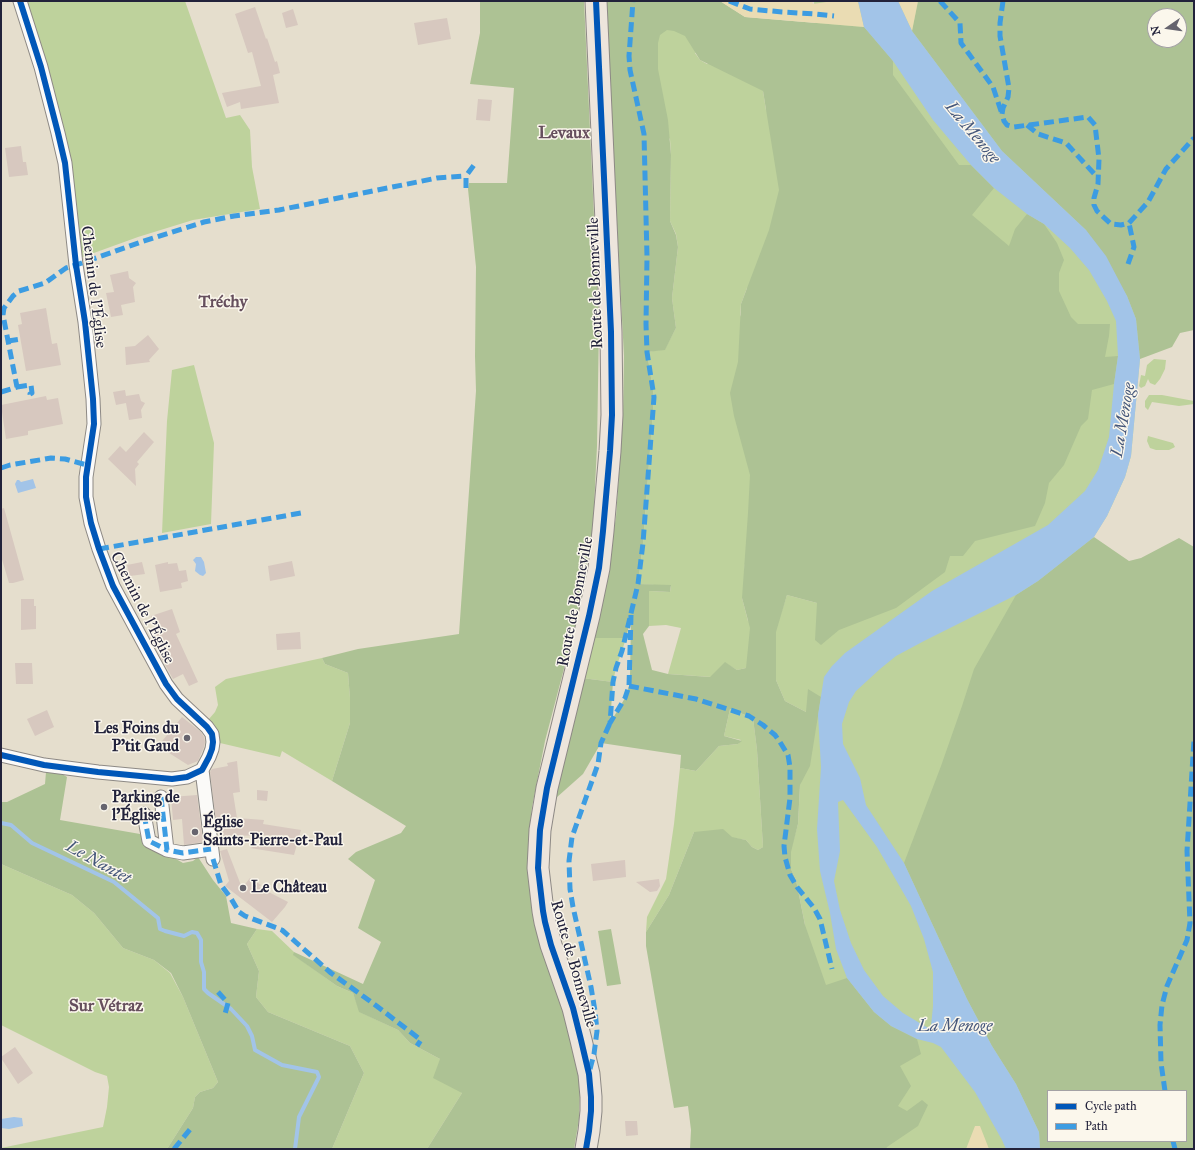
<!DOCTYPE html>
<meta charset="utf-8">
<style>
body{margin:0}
#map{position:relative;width:1195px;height:1150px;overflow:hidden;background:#e5decd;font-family:"IM FELL Great Primer",serif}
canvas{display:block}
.frame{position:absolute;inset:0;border:2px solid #22223b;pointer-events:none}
.legend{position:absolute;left:1047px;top:1090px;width:140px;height:52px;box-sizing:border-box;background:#fbf7ec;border:1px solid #a4a2a5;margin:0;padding:5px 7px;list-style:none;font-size:12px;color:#22223b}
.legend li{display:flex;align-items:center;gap:8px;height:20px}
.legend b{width:20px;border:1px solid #a4a2a5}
.north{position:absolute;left:1147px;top:8px;width:40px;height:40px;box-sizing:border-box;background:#fbf7ec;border:1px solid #a4a2a5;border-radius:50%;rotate:257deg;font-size:11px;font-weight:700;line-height:16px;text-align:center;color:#22223b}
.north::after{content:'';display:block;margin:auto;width:14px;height:18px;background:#66646e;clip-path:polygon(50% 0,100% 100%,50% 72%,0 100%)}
</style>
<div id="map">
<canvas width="1195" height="1150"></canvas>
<div class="frame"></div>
<ul class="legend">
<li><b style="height:5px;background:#0057b8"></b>Cycle path</li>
<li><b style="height:5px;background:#3c9ce2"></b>Path</li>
</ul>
<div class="north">N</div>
</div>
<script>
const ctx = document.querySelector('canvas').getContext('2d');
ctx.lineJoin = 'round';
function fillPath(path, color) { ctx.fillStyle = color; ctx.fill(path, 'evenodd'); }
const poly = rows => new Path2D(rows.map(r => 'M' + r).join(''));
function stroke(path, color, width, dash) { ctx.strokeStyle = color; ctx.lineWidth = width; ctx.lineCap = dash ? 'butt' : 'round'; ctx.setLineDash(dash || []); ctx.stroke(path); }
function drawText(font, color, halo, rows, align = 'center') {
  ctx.font = font + ' "IM FELL Great Primer",serif'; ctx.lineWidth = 3; ctx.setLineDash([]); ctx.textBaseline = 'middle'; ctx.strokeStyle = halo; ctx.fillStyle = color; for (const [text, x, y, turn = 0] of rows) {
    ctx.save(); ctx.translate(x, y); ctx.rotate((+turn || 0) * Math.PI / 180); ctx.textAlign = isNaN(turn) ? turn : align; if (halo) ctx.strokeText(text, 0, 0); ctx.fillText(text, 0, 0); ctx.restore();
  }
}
const green = poly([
 [26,1,185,1,226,118,240,115,250,130,252,167,260,209,193,220,138,237,80,258],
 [642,1,707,1,710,24,706,46,695,53,700,60,707,64,723,56,724,28,741,33,757,48,761,64,758,76,763,79,763,91,766,110,778,113,786,108,787,101,804,116,810,130,790,141,794,154,795,164,793,175,786,185,785,210,776,237,751,290,747,288,741,304,740,315,747,327,751,332,757,333,758,342,751,349,746,360,749,369,756,372,757,382,737,391,748,415,756,421,768,462,765,484,767,498,757,499,756,508,776,500,780,509,783,524,774,530,757,532,756,552,746,554,744,573,755,568,763,593,742,598,748,621,775,631,787,595,817,603,808,551,807,536,833,510,830,475,838,445,820,427,804,397,802,372,797,345,811,336,809,321,811,309,808,287,814,273,815,267,819,258,816,248,824,238,822,204,827,184,839,163,856,124,854,109,864,89,816,29,814,1,946,1,950,27,968,88,997,128,1042,173,1090,227,1121,272,1129,278,1139,291,1144,302,1159,311,1142,319,1140,359,1131,456,1125,477,1107,516,1088,546,1089,554,1076,566,1062,573,1057,585,1059,600,1054,672,1044,694,1046,710,1033,750,1055,861,1059,928,1051,998,1041,1043,1033,1064,1041,1098,1049,1149,771,1149,772,1132,754,1120,751,1097,752,1080,737,1021,718,977,705,935,716,927,805,925,796,880,791,869,790,852,798,824,800,785,806,712,785,701,776,680,746,668,737,670,725,663,711,677,668,674,681,628,666,625,649,626,649,591,670,592,671,586,638,584,643,543,654,397,647,352,665,349,676,328,672,298,678,247,676,234,670,221,671,155,670,139,640,112,630,70,629,56,630,36],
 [1154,359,1166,360,1165,369,1160,379,1155,385,1150,383,1148,379,1145,386,1141,388,1139,386,1141,375,1145,376,1147,365],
 [194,365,214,443,211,524,162,533,167,421,172,370],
 [1149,395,1162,395,1194,401,1194,404,1179,406,1152,402,1148,410,1145,407,1145,401],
 [1148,436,1173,443,1175,447,1169,450,1156,450,1150,448,1147,441],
 [591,638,626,638,622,651,616,668,613,682,582,678],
 [322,658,325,664,348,673,350,698,350,723,332,781,282,751,280,757,220,743,218,734,209,719,215,712,218,705,215,687,226,679],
 [730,709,753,718,757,750,763,847,758,850,752,847,746,840,694,832,669,895,646,932,647,917,666,879,674,824,680,768,696,771,719,746,738,744,741,740,724,736],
 [1,864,72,895,94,913,123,948,154,960,170,973,183,997,218,1082,213,1088,200,1092,195,1097,193,1108,167,1149,1,1149,1,1148,103,1127,107,1107,109,1087,107,1076,95,1072,1,1025],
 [257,929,272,931,294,952,294,955,337,986,353,993,360,1012,398,1030,410,1043,440,1059,462,1093,427,1149,332,1149,364,1073,350,1046,268,1012,256,997,259,971,247,944]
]);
const forest = poly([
 [480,1,584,1,599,324,597,446,593,528,577,619,545,741,532,807,529,837,574,1044,580,1088,579,1119,574,1149,427,1149,462,1093,433,1078,440,1059,410,1043,398,1030,359,1012,353,993,337,986,293,955,294,952,363,984,381,942,358,928,375,880,348,859,356,852,401,833,406,826,332,781,350,723,350,698,348,673,325,664,322,658,358,649,459,634,476,391,475,356,476,267,468,189,469,183,507,183,514,88,470,84,480,33],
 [605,1,720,1,745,17,864,27,893,61,893,75,959,165,971,165,994,188,972,215,1009,246,1015,229,1027,214,1044,224,1057,243,1064,260,1059,273,1059,291,1071,317,1078,324,1110,324,1109,336,1105,357,1118,356,1114,384,1092,390,1088,419,1081,426,1064,465,1049,483,1045,503,1035,526,975,541,963,556,950,556,945,572,896,608,839,630,821,645,815,640,817,603,787,595,776,632,776,680,785,701,806,712,808,689,821,697,810,766,800,785,798,824,791,852,791,869,796,880,805,925,826,985,847,978,874,1012,891,1026,917,1039,921,1054,900,1066,911,1086,898,1106,907,1111,922,1100,928,1105,918,1126,887,1147,886,1149,690,1149,691,1130,688,1106,674,1108,646,946,646,932,669,895,694,832,723,829,732,837,746,840,752,847,758,850,763,847,757,750,753,718,730,709,724,736,742,741,738,744,719,746,696,771,680,768,681,755,601,743,583,774,556,798,582,678,613,682,610,723,625,698,629,686,630,677,631,618,626,638,591,638,605,584,616,517,623,414,624,356],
 [667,30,674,31,685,36,700,60,763,91,779,190,769,230,741,304,738,362,730,393,734,416,750,475,748,513,742,598,750,628,746,668,737,670,725,662,710,677,668,674,652,670,643,634,649,626,649,591,670,592,671,585,638,584,643,543,654,397,647,352,665,350,676,328,672,298,678,247,676,235,670,221,671,155,668,120,658,69,658,43,660,35],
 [918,1,1194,1,1194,330,1180,333,1172,347,1140,359,1136,319,1127,296,1086,230,1002,151,912,31],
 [1155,16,1179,16,1179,40,1155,40],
 [1094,537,1129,561,1141,558,1179,538,1194,547,1194,1149,1040,1149,1039,1132,1016,1084,992,1046,967,999,904,863,941,766,962,706,974,669,1016,595,1038,581],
 [1048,1091,1186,1091,1186,1141,1048,1141],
 [46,772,62,774,67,777,60,820,140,834,146,842,183,863,193,861,198,857,213,880,226,896,231,923,257,929,247,944,259,971,256,997,268,1012,350,1046,364,1073,332,1149,167,1149,193,1108,195,1097,200,1092,213,1088,218,1082,183,997,171,973,154,960,123,948,94,913,72,895,1,864,1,802,7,802,45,784],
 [611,929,621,984,607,986,598,931]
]);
const sand = poly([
 [720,1,812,1,813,4,833,1,858,1,864,27,745,17],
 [898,1,918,1,912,31],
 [975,1126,980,1126,989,1149,966,1149]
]);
const water = poly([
 [858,1,898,1,912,31,1002,151,1086,230,1106,256,1127,296,1136,319,1140,359,1131,456,1125,477,1107,516,1094,537,1038,581,1016,595,924,641,896,656,880,669,856,691,849,702,842,724,843,744,860,778,866,805,904,863,967,999,992,1046,1016,1084,1039,1132,1040,1149,1006,1149,1002,1140,975,1092,941,1047,933,1043,917,1039,891,1026,874,1012,847,978,836,949,830,913,820,871,817,829,821,767,818,715,824,677,832,666,845,653,932,591,1048,525,1085,491,1098,470,1109,437,1114,384,1118,356,1116,321,1107,301,1089,270,1070,248,1044,224,1027,214,994,188,971,165,933,120,893,61,864,27],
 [843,800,877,847,911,906,924,939,933,972,933,1006,931,1026,928,1028,903,1013,883,996,864,970,851,943,840,910,834,881,840,851,838,802],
 [33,479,36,488,18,493,15,484,17,480,19,480,21,482],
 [196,557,201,557,204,562,206,573,203,576,200,575,195,571,196,564,193,560],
 [14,1117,22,1118,23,1126,9,1129,1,1128,1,1119]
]);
const stream = poly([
 [1,823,11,825,32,843,114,882,158,918,160,929,165,931,184,936,192,932,197,933,201,940,201,962,204,972,204,989,208,993,231,1009,247,1026,252,1036,255,1050,282,1065,317,1072,319,1077,299,1117,295,1149]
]);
const building = poly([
 [255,7,266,39,267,38,275,62,277,61,280,73,273,75,279,103,241,109,240,102,227,107,222,93,261,86,252,52,248,53,235,14],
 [293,9,298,25,286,28,282,13],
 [447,18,451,39,418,45,414,23],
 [478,99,492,100,490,121,476,120],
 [21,146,23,162,26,162,28,175,9,177,5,148],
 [128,271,129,278,136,283,133,287,135,302,121,305,123,315,111,317,106,293,114,292,110,275],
 [46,308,52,344,57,343,61,365,26,371,18,325,22,324,20,313],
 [148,335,159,349,149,360,150,362,126,365,125,347,135,346],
 [125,390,126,396,139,394,141,401,145,403,141,410,142,418,129,420,126,403,116,405,113,392],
 [46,396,47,400,58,398,63,424,28,431,28,435,6,439,1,405],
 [144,432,154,442,137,462,139,464,135,469,136,486,108,459,120,446,126,452],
 [4,508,24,580,13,583,9,583,1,556,1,509],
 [292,561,295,576,270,581,268,566],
 [142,562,145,574,130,576,127,565],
 [168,562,168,564,177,563,179,571,186,570,188,581,181,583,182,588,160,592,155,565],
 [21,599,34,599,34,606,36,606,36,629,21,630],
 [172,609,180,632,176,634,198,682,189,686,183,674,173,679,158,652,160,652,152,629,155,628,151,616],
 [300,632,301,649,277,650,276,634],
 [15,663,32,663,33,684,16,684],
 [47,710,54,727,35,736,27,719],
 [182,717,201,732,204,737,205,742,204,747,198,761,188,765,158,746],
 [237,761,240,792,233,793,237,818,264,820,263,824,301,830,294,855,250,848,288,836,288,835,223,836,216,821,210,772,212,769,228,766,227,763],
 [257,790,268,791,267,801,257,800],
 [197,795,203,842,184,845,182,819,173,820,171,797],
 [227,849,242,888,250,878,261,885,259,887,288,902,285,907,272,922,225,886,229,881,220,851],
 [625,860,626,877,593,881,591,864],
 [659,879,660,886,657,891,650,892,636,882],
 [15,1047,33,1073,18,1084,1,1058,1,1057],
 [625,1121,637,1121,638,1135,626,1136]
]);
const street = poly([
 [1,755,44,765,98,772,172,779,187,777,202,770,209,757,212,749,213,742,212,734,207,727,177,699,166,684,113,586,99,549,91,523,86,497,86,477,94,424,93,399,85,322,76,265,65,163,58,133,41,67,20,1],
 [202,770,213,859],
 [161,797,167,850,183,853,211,849],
 [144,814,149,841,167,850]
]);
const primary = poly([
 [586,1149,589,1131,591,1111,591,1097,589,1074,581,1040,573,1008,551,945,545,922,543,911,538,868,540,830,547,788,589,616,599,568,603,531,610,451,612,415,611,332,596,1]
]);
const quiet = poly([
 [729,1,750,9,782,12,815,14,834,16],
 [940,1,960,23,961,43,993,87,1002,114],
 [1003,1,1000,23,1000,36,1009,88,1008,97,1003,108,1002,114,1004,121,1007,125,1014,127,1088,117,1095,125,1099,159,1098,184,1094,198,1094,205,1097,211,1111,224,1121,225,1129,223,1148,202,1166,169,1194,138],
 [1027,125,1038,134,1066,143,1098,178],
 [466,188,466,176,474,165],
 [1128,264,1134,247,1129,223],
 [8,341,21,339],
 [17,387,31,385,32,393,30,394,31,399],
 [1,392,17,387,3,315,4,308,13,296,19,291,45,283,66,268,76,265,141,242,204,222,234,216,279,210,437,178,466,176],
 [1,468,10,465,51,458,65,459,87,465],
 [99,549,301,513],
 [631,615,629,686,625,698,610,723,613,682,616,668,622,651,638,584,643,543,654,397,647,352,646,324,647,257,644,134,630,70,629,56,633,1],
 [629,686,696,699,749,716,763,725,775,735,780,742,788,755,790,767,790,798,784,846,785,857,790,875,797,887,814,908,820,919,832,969],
 [161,797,167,850,183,853,211,849],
 [144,814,149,841,167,850],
 [213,859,221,885,230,897,239,912,245,916,282,930,331,973,374,1004,421,1040,417,1046],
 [218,992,228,1003,225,1014],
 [590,1069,594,1054,597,1031,595,1011,591,987,573,907,570,889,569,861,572,837,598,764,601,743,610,723],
 [1165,1091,1161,1063,1160,1025,1162,1005,1167,986,1187,940,1190,923,1187,851,1194,740],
 [1173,1141,1175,1149],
 [174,1149,192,1127]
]);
const cycleway = poly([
 [1,755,44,765,98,772,172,779,187,777,202,770,209,757,212,749,213,742,212,734,207,727,177,699,166,684,113,586,99,549,91,523,86,497,86,477,94,424,93,399,85,322,76,265,65,163,58,133,41,67,20,1],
 [586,1149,589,1131,591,1111,591,1097,589,1074,581,1040,573,1008,551,945,545,922,543,911,538,868,540,830,547,788,589,616,599,568,603,531,610,451,612,415,611,332,596,1]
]);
const markers = [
 [187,738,4,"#66646e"],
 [104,807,4,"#66646e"],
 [195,832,4,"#66646e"],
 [243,888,4,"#66646e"]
];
const streetNames = [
 ["Route de Bonneville",596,283,-92],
 ["Chemin de l'Église",93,287,83],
 ["Route de Bonneville",576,602,-79],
 ["Chemin de l'Église",142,608,63],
 ["Route de Bonneville",573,964,74]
];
const poiNames = [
 ["Les Foins du",179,729,"right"],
 ["P'tit Gaud",179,747,"right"],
 ["Parking de",112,798],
 ["l'Église",112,816],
 ["Église",203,823],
 ["Saints-Pierre-et-Paul",203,841],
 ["Le Château",251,888]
];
const waterNames = [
 ["La Menoge",972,133,50],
 ["La Menoge",1124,420,-80],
 ["Le Nantet",98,863,29],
 ["La Menoge",955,1027]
];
const neighbourhoodNames = [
 ["Levaux",564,134],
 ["Tréchy",223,303],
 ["Sur Vétraz",106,1007]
];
fillPath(green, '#bed29c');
fillPath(forest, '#adc294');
fillPath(sand, '#eadcb3');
fillPath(water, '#a2c4e8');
stroke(stream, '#a2c4e8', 4);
fillPath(building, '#d7c8bf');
stroke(street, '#8d8985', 15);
stroke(primary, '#8d8985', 23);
stroke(street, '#fbfaf8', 13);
stroke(primary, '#ede5dc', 21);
stroke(quiet, '#3c9ce2', 5, [10, 5]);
stroke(cycleway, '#0057b8', 6);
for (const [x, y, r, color] of markers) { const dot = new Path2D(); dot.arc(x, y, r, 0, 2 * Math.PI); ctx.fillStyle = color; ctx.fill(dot); stroke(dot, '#fbf7ec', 1.5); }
drawText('16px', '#22223b', '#fbf7ec', streetNames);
drawText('bold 16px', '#22223b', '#fbf7ec', poiNames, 'left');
drawText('italic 17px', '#45577b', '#fbf7ec', waterNames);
drawText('bold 17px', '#664f5d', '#fbf7ec', neighbourhoodNames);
</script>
